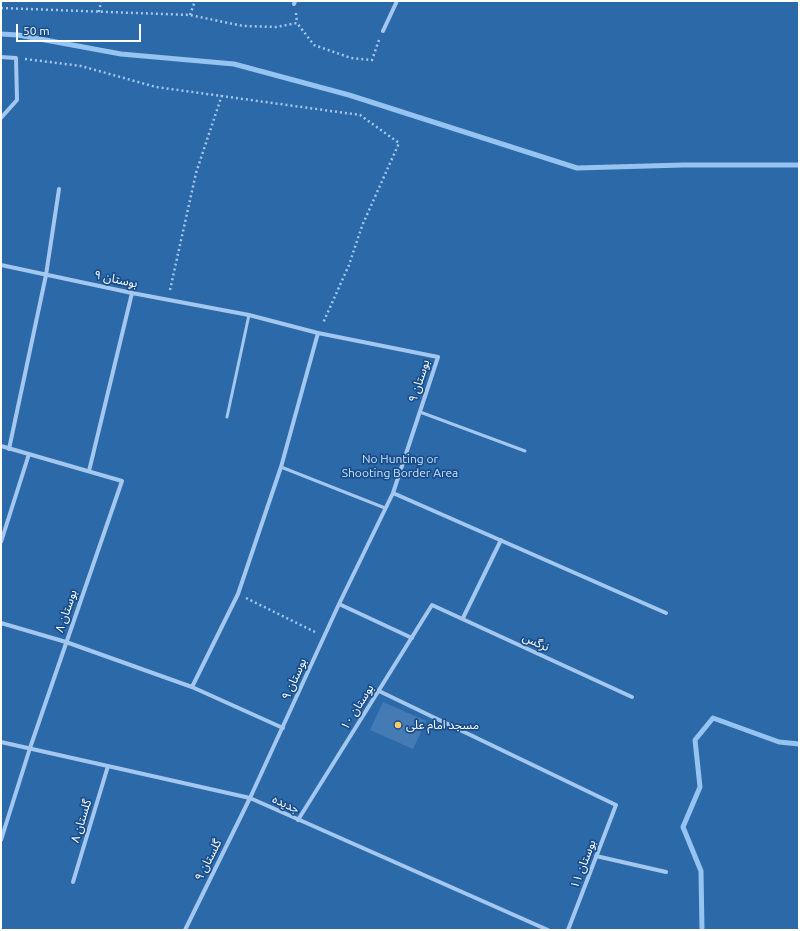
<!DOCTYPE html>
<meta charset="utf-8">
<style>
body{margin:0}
#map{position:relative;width:800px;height:931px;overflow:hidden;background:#194e8b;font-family:Ubuntu,sans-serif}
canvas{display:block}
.frame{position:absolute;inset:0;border:2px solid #fff;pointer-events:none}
.scale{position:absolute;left:16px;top:24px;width:125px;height:18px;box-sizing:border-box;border:2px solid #fff;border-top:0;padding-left:5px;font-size:12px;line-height:14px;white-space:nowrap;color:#fff;-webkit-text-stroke:3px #194e8b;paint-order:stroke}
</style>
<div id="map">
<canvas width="800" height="931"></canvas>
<div class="frame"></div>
<div class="scale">50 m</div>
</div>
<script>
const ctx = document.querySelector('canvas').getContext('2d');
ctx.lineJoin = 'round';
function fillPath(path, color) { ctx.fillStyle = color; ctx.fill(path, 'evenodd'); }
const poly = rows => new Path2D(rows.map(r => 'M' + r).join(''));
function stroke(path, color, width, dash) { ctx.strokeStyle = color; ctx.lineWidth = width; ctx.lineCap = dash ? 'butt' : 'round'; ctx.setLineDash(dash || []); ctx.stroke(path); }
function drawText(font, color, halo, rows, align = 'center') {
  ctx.font = font + ' Ubuntu,"Noto Sans Arabic",sans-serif'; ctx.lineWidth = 3.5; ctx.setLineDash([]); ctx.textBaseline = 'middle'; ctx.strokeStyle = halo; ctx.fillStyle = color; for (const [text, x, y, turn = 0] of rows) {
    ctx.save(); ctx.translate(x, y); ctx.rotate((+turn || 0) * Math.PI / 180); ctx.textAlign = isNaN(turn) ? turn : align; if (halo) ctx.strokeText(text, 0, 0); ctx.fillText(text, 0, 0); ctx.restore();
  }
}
const green = poly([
 [1,1,799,1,799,930,1,930]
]);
const stream = poly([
 [1,34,18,35,121,54,234,64,349,95,577,168,683,165,799,165],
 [702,930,701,871,683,827,700,787,695,740,713,718,779,742,799,744]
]);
const building = poly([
 [383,702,426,721,413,749,370,730]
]);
const path = poly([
 [1,8,190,15,243,26,276,27,297,23,314,45,351,58,372,60,379,40],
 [99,12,101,1],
 [296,13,297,23],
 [190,15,195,1],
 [25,59,81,66,156,87,360,115,399,143,362,226,349,265,323,323],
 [170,290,196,173,222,95],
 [246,598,315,632]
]);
const lane = poly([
 [420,412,525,451],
 [227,417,249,315],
 [281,467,385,508]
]);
const street = poly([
 [294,4,295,1],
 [383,31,397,1],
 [1,57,16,58,17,100,1,118],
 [1,265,132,293,249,315,318,333,438,357,393,493,339,604,250,798,185,930],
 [1,446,122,481,30,748,1,840],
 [9,449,46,275,59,189],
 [89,471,132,293],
 [393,493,666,613],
 [1,542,29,454],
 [339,604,412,638],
 [463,618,501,540],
 [1,623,66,642,192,687,283,728],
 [192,687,238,594,281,467,318,333],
 [379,691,616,805,568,930],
 [1,742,250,798,548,930],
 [298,820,432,605,632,697],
 [596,856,666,872],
 [73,882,108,766]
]);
const markers = [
 [398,725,4,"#ffcc60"]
];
const streetNames = [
 ["بوستان ۹",116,279,12],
 ["بوستان ۹",419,381,-72],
 ["بوستان ۸",66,611,-71],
 ["نرگس",536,642,25],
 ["بوستان ۹",294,679,-66],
 ["بوستان ۱۰",357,707,-58],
 ["جدیده",286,804,25],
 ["گلستان ۸",81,821,-73],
 ["گلستان ۹",208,860,-63],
 ["بوستان ۱۱",583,864,-69]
];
const parkNames = [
 ["No Hunting or",400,459],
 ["Shooting Border Area",400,473]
];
const poiNames = [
 ["مسجد امام علی",406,725]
];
fillPath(green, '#2c69a9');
stroke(stream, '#96c3f0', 5);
fillPath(building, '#457bb5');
stroke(path, '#a3c7ee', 2.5, [2, 3]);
stroke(lane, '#a3c7ee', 3);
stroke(street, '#a3c7ee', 4);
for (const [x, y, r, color] of markers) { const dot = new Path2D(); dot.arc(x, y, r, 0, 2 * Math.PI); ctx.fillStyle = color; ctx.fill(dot); stroke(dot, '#194e8b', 1.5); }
drawText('12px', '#fff', '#194e8b', streetNames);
drawText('12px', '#c9e1fa', '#194e8b', parkNames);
drawText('12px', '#fff', '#194e8b', poiNames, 'left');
</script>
